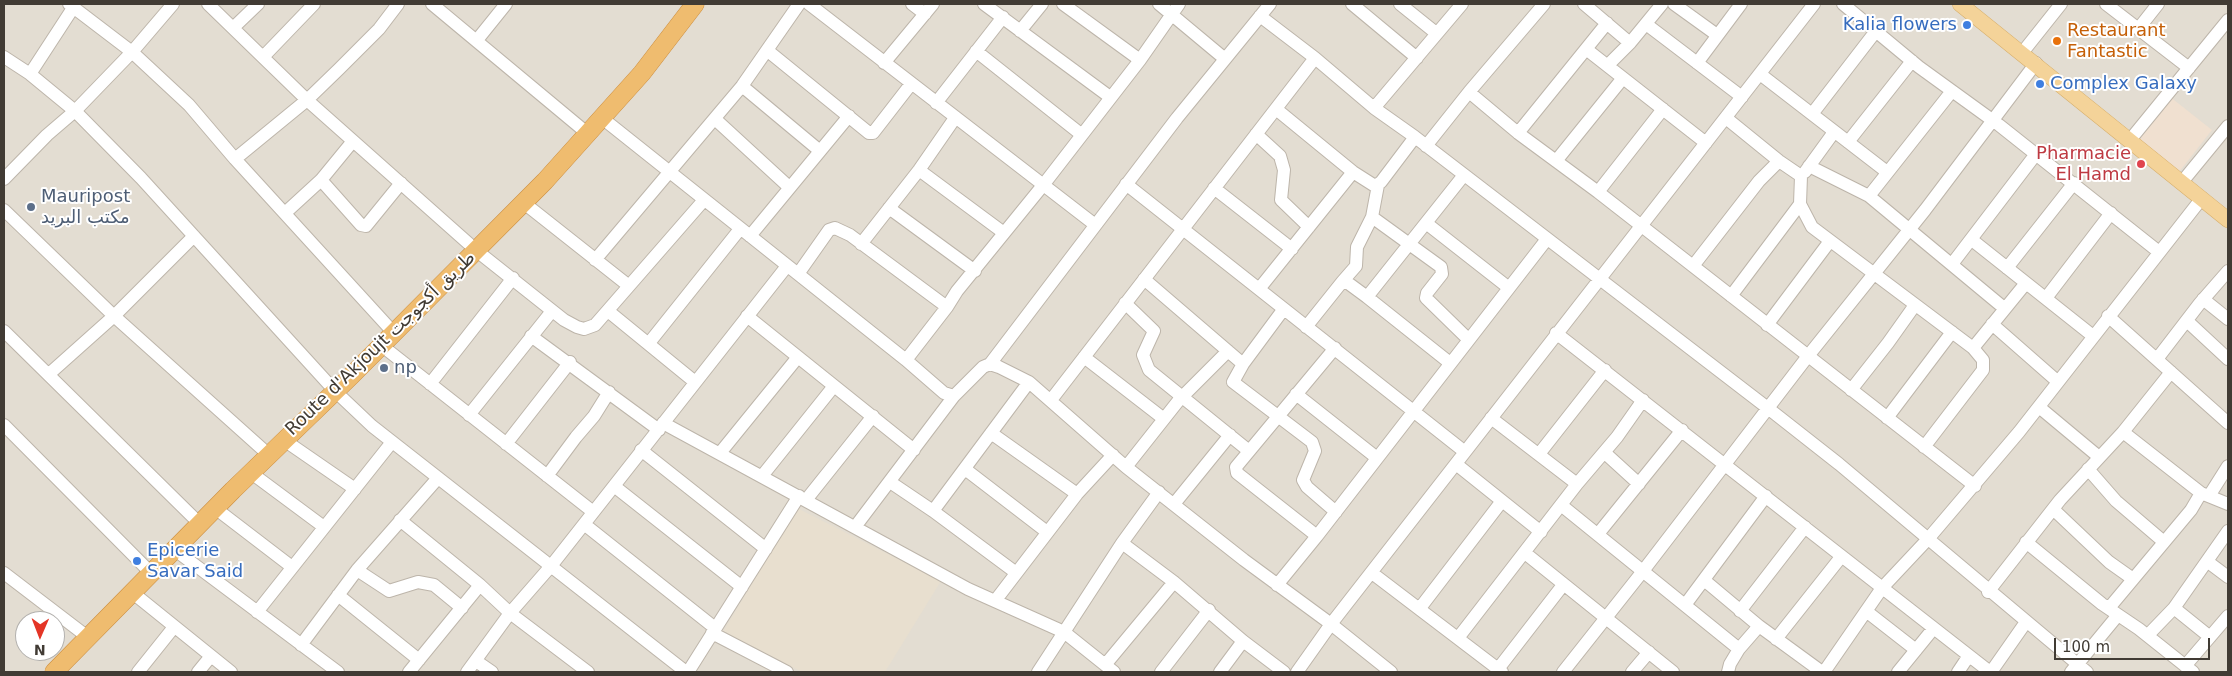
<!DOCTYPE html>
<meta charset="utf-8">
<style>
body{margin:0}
#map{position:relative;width:2232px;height:676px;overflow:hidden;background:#f0ebe4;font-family:"DejaVu Sans",sans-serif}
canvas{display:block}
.frame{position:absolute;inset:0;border:5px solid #413b34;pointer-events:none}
.north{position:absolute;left:15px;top:611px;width:50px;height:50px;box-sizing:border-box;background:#fff;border:1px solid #b3b1ae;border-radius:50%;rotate:181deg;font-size:14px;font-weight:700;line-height:20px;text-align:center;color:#413b34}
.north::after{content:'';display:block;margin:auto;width:18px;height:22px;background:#e43526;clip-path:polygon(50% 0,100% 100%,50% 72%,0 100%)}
.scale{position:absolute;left:2054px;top:638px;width:156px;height:22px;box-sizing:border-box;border:2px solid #413b34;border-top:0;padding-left:6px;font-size:15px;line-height:18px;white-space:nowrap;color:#413b34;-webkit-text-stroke:4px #fff;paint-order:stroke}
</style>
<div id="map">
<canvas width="2232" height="676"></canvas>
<div class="frame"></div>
<div class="north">N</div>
<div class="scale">100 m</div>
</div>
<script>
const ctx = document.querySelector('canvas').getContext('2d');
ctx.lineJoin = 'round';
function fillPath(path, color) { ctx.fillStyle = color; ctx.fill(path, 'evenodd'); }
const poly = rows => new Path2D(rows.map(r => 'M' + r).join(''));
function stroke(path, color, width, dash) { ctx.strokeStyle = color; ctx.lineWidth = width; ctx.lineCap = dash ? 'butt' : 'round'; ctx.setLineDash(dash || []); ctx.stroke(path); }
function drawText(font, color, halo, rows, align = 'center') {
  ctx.font = font + ' "DejaVu Sans","Noto Naskh Arabic",sans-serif'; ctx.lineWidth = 4; ctx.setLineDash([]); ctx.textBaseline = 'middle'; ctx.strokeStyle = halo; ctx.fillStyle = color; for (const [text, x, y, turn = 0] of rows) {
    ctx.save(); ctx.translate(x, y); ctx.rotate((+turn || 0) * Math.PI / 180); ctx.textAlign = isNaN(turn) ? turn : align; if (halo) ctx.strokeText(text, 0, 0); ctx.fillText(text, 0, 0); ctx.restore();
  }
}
const residential = poly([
 [4,4,2228,4,2228,672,4,672],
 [25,621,55,621,55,651,25,651]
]);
const commercial = poly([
 [2169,96,2212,130,2179,172,2136,138]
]);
const education = poly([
 [797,508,941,581,885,672,802,672,723,632]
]);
const minor = poly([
 [69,4,132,52,189,105,235,159,393,332],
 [208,4,307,100,477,251,564,320,577,327,584,329,595,325,704,200],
 [432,4,587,133],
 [809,4,1094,224],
 [912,4,925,14],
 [984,4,1110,97],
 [1063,4,1140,60],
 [1159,4,1225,59],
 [1352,4,1417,58],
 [1400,4,1436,33],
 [1584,4,1630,43],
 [1674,4,1717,35],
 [1843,4,1919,67,1999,125,2159,252],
 [2106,4,2189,68],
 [1260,16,1315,58,1374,108,1415,137,1769,409,1839,464,2087,672],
 [1646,24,1742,97],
 [234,27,258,4],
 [2139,28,2158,4],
 [1020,31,1042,4],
 [477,40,506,4],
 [1586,49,1706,143],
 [768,51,869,133,873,133,911,84],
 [976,51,1082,135],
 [2022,53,2061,4],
 [264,56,314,4],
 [4,57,30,74,75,111,141,178,335,391,372,426,686,672],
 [884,63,933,4],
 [1697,63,1741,4],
 [1608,65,1630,43,1662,4],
 [30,74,73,8],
 [1760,74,1887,172],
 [742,86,820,151],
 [1952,91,1869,196,2004,308],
 [1469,92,1518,133,1598,192,1975,486],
 [936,103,1003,17],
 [1374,108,1462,4],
 [1276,109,1353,172,1375,186,1381,182,1415,137],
 [1812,114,1876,31],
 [602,118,906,360,944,393,954,396],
 [1726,118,1779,161,1801,176,1800,204,1812,227,1973,348,1983,360,1983,370,1924,447],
 [715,119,789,187],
 [1518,133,1607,23],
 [1256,134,1280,156,1284,170,1281,200,1309,227],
 [2130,140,2228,20],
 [1848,142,1912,61],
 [1426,146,1469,92,1544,4],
 [235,159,307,100,339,69,379,29,398,4],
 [1556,161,1623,78],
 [1809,166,1869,196],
 [919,170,1004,233],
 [1805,172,1834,132],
 [4,179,47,135,75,111,132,52,173,4],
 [321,180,361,225,366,226,401,183],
 [2182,182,2228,126],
 [1126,184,1465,452],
 [1214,188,1292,249],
 [1598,192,1663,109],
 [524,203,629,286],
 [889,208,975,271],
 [4,210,114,316,269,455],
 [285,213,321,180,353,141],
 [1372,217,1441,267,1442,274,1427,293,1426,298,1468,339],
 [1426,223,1509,288],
 [750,236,849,116],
 [1972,240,2093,336],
 [861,244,919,170,955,118],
 [595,260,742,86,799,4],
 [1952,264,2036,154],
 [1693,266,1759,181,1779,161],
 [2007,268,2074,183],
 [798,274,829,230,835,228,850,235,947,307],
 [1144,279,1243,364],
 [1342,282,1356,266,1357,247,1372,217,1378,185],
 [1259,289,1353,172],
 [1731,296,1800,204],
 [1367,297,1464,175],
 [2046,298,2111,213],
 [2203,299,2228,319],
 [1125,303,1154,331,1143,355,1149,370,1249,451],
 [1283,310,1243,364,1233,382,1312,442,1315,451,1303,480,1307,487,1336,512],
 [608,311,695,382],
 [747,316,914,450],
 [2108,316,2228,423],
 [2187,321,2228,359],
 [1992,324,2057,381],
 [1767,325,1830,241],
 [1306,327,1342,282,1348,283,1367,297,1450,363],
 [4,331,200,524],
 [1556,333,1990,672],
 [531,336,659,430],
 [649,343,740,229],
 [381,345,592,511],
 [1973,348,2026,283],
 [1084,357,1164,419],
 [2157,359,2200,303,2228,271],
 [906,360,947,307,957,291,1044,184,1140,60,1179,4],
 [990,364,999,367,1029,382,1126,467,1244,560,1331,624,1391,672],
 [49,374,114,316,194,236],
 [430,384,513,278],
 [1851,390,1888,343,1915,305],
 [1296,394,1377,458],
 [1051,400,1315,58],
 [2039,407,2099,457],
 [469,415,552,311],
 [1491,418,1577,484],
 [1887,418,1952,332],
 [663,423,968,589,1064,632,1114,672],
 [4,425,152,574],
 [2123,432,2201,493,2228,504],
 [991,433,1077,494],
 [284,440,355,489],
 [506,444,570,362],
 [641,450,766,549],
 [720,453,798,357],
 [1605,453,1639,484],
 [1539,454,1605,370],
 [1456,464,1541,532],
 [1126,467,1179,400,1228,351],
 [965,469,1047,532],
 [2088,469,2116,501,2164,542],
 [250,472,324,527],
 [547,476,576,437,594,416,609,392],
 [762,476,834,386],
 [890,482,933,511,1015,572],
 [614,486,742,587],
 [2209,496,2228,466],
 [806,500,873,416],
 [1174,504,1230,435],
 [1561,505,1739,649],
 [215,508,292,567],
 [2053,509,2109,562,2133,579],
 [933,511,1029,382],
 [400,520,480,585,510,613,588,672],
 [584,524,715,628],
 [855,527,954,396,983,367,990,364,1177,118,1270,4],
 [1598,534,1682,430],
 [1317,536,1237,473,1236,467,1335,348],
 [2026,542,2102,604,2139,629,2193,672],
 [1122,543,1174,582,1243,641,1284,672],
 [175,550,338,672],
 [1525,553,1673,672],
 [2208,562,2228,577],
 [357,570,389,591,418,582,434,585,462,608],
 [4,573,89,638],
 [1372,573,1502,672],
 [1704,580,1759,626,1822,672],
 [1277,585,1317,536,1547,239],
 [1988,592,2060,500,2123,432,2171,372],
 [133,593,231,672],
 [338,595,419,660],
 [995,601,1077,494,1113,455],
 [1685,605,1766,496],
 [1420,608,1502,501],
 [2109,608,2191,510,2201,493],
 [2174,608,2210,637],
 [1740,611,1805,527],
 [1866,611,1916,650],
 [257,612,392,442],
 [712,633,787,672],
 [2148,635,2174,608,2228,531],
 [1458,638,1577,484,1617,437,1643,400],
 [1776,639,1841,557],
 [301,645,357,570,438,478],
 [476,661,492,672],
 [1105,665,1174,582],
 [2185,666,2228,616],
 [1498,669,1563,585],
 [138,672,174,627],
 [198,672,211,656],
 [409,672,480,585],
 [467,672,510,613,551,566,787,266],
 [688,672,799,496],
 [1038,672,1122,543,1159,492],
 [1161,672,1209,610],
 [1220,672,1243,641],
 [1297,672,1331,624,1814,4],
 [1563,672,1643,571,1808,356,1925,210,2036,63],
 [1632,672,1649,652],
 [1728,672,1730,664,1739,649,1759,626],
 [1824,672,1882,588,1928,539,2019,432,2202,198],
 [1898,672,1933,629],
 [1958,672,1968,657],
 [1991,672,2026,622],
 [2071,672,2118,615]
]);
const major = poly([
 [1960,4,2228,220]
]);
const highway = poly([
 [54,672,233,490,351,376,545,181,642,73,695,4]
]);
const markers = [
 [1967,25,5,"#3f7fe0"],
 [2057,41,5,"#e8710a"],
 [2040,84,5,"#3f7fe0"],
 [2141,164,5,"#e0444e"],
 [31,207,5,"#5c6f8a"],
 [384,368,5,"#5c6f8a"],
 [137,561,5,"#3f7fe0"]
];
const shopNames = [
 ["Kalia flowers",1957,25,"right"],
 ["Complex Galaxy",2050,84],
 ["Epicerie",147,551],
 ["Savar Said",147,572]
];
const foodNames = [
 ["Restaurant",2067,31],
 ["Fantastic",2067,52]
];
const healthNames = [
 ["Pharmacie",2131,154],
 ["El Hamd",2131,175]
];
const serviceNames = [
 ["Mauripost",41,197],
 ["مكتب البريد",41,218],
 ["np",394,368]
];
const streetNames = [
 ["Route d'Akjoujt طريق أكجوجت",381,344,-44]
];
fillPath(residential, '#e3ddd2');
fillPath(commercial, '#f0e0d0');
fillPath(education, '#e8dfcf');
stroke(minor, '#bdb5aa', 14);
stroke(major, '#d7af6b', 16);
stroke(highway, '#cd8f41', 19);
stroke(minor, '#fff', 12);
stroke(major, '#f4d399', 15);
stroke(highway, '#efbc6f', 18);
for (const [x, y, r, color] of markers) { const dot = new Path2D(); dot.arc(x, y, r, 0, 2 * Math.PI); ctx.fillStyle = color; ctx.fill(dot); stroke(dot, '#fff', 2); }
drawText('18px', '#366cbe', '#fff', shopNames, 'left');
drawText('18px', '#c56008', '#fff', foodNames, 'left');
drawText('18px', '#be3a42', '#fff', healthNames, 'right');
drawText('18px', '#4e5e75', '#fff', serviceNames, 'left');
drawText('18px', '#413b34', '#fff', streetNames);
</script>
